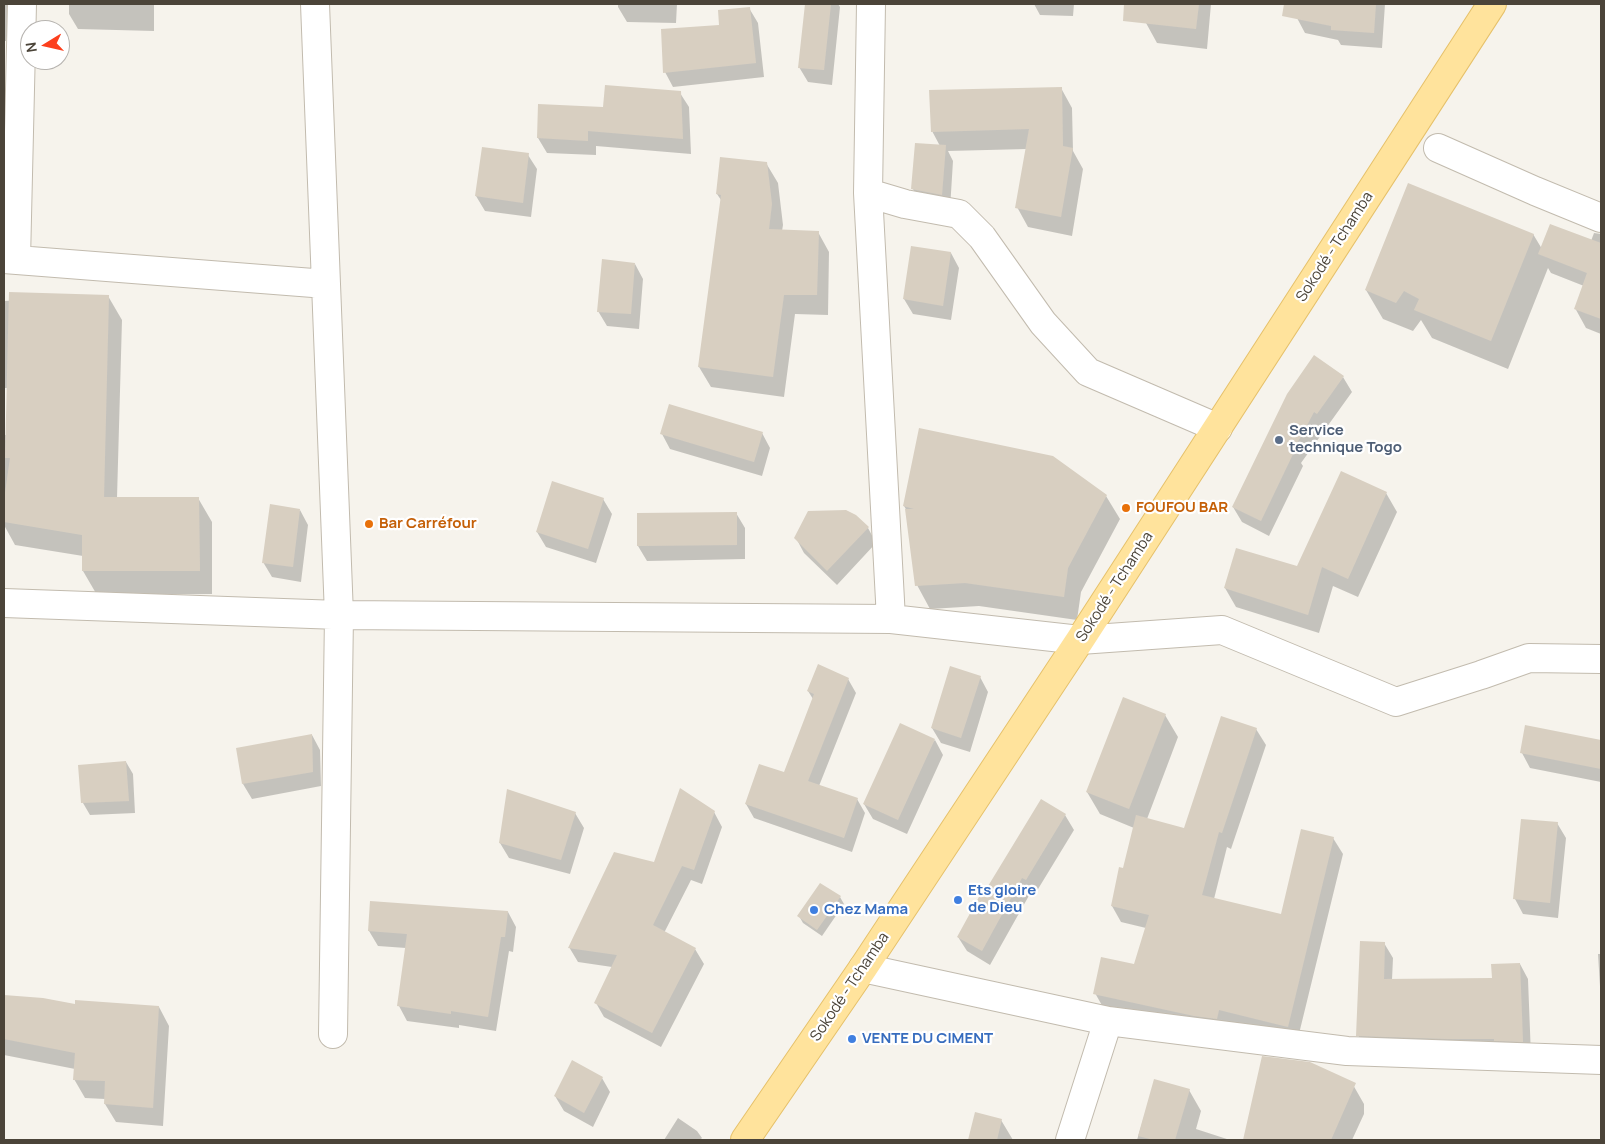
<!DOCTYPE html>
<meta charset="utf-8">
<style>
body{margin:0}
#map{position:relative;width:1605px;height:1144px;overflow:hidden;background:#f6f3ec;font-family:Manrope,sans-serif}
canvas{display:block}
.frame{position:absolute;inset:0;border:5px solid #4b4439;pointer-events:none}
.north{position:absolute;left:20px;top:20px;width:50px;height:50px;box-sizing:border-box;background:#fff;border:1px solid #b7b4b0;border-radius:50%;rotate:261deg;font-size:14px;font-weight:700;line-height:20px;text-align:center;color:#4b4439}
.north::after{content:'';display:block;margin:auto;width:18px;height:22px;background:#fc3f1d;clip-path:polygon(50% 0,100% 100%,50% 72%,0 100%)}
</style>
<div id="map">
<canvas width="1605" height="1144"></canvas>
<div class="frame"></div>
<div class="north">N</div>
</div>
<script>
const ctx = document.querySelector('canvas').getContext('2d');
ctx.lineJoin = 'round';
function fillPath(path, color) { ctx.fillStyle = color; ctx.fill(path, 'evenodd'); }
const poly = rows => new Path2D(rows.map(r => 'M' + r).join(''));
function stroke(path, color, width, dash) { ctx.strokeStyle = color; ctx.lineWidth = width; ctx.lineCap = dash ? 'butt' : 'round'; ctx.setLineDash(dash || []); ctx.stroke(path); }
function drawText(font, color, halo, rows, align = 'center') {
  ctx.font = font + ' Manrope,sans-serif'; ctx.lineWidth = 4.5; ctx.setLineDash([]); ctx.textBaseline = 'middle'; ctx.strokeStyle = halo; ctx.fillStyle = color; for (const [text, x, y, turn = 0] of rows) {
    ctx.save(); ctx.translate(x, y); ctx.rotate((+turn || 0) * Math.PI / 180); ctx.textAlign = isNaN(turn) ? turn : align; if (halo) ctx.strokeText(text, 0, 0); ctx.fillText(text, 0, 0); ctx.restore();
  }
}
const shadow = poly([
 [4,4,12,4,13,6,6,41,4,41],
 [69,4,154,4,154,31,78,29,69,14],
 [618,4,677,4,676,23,627,22,618,7],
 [806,4,838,4,840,7,832,85,808,82,799,67],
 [1034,4,1074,4,1073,16,1040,15],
 [1148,4,1211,4,1207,49,1157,43,1146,23],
 [1299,4,1385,4,1382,48,1341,45,1338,40,1305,33,1297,18],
 [749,8,758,23,764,77,673,87,665,72,721,26],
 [1061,88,1072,108,1073,151,1083,169,1072,236,1028,227,1017,207,1027,149,948,151,953,161,950,209,921,204,913,189,940,146,932,131],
 [680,93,689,107,691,154,596,146,596,155,547,153,538,138,604,109],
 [483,148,528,155,537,169,531,217,485,211,476,196],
 [766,163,778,183,783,225,782,231,818,232,829,252,828,315,795,314,784,397,711,387,699,367,721,200,717,194],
 [1594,233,1601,234,1601,334,1586,328,1575,308,1584,286,1551,273,1548,268,1508,369,1432,338,1421,320,1413,331,1383,319,1366,290,1533,234,1542,249,1591,241],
 [912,247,951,253,959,268,951,320,913,314,904,299],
 [635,264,643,279,639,329,607,326,598,311],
 [108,296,122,320,117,498,198,498,212,522,212,594,97,595,83,571,83,556,15,545,4,525,4,507,6,494,4,494,4,435,6,435,8,388,4,388,4,301],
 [1343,377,1352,392,1301,463,1303,466,1269,536,1242,522,1233,507],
 [762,433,770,448,762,476,670,449,662,434],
 [1386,493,1397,512,1358,597,1333,586,1319,633,1236,607,1225,588,1298,568],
 [1106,496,1120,519,1081,592,1077,620,979,606,930,609,917,585,907,511,904,506],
 [603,499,612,514,596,563,546,547,537,532],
 [300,510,308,525,301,582,272,577,263,562],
 [736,513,745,528,745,559,647,561,638,546,638,515],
 [868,528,876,543,837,585,804,553,796,538],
 [980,677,988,692,970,752,941,743,932,728],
 [848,679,856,693,819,786,857,799,865,813,852,852,754,818,746,804,784,774,813,699,808,691],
 [1165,715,1178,737,1147,819,1185,829,1256,729,1266,745,1231,849,1227,847,1214,899,1282,916,1333,838,1343,854,1297,1042,1104,1009,1095,993,1135,965,1146,928,1121,922,1112,906,1124,870,1134,828,1100,814,1087,792],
 [1526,727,1601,742,1601,782,1530,768,1522,753],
 [312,735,320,750,321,786,252,799,243,784,237,749],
 [935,740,943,755,907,834,873,819,864,804],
 [126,762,133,774,135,813,90,815,83,803,79,766],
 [1041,801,1065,815,1074,830,1035,894,1031,892,990,965,967,951,958,937],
 [714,812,722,827,702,884,691,880,664,933,695,949,704,964,661,1047,604,1017,596,1003,612,967,578,962,569,947,655,864],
 [575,813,584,828,570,874,509,858,500,843],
 [1522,820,1557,823,1566,838,1558,918,1523,914,1515,899],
 [840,897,844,904,822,936,803,923,799,916],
 [508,912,516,927,513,952,509,951,496,1031,459,1025,459,1028,407,1021,399,1006,406,948,378,946,369,931],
 [1384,943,1393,958,1392,980,1493,979,1520,964,1528,979,1531,1056,1366,1050,1358,1035],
 [1598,954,1601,954,1601,1003],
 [4,997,43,999,76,1006,159,1007,169,1026,163,1126,116,1122,105,1104,105,1099,85,1098,74,1079,75,1069,4,1055],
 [1263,1057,1352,1083,1364,1104,1364,1114,1352,1140,1244,1140],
 [602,1078,610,1092,593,1127,564,1111,555,1096],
 [1155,1080,1189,1090,1201,1111,1196,1129,1230,1140,1137,1140],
 [976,1114,1001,1120,1013,1140,970,1140],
 [678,1118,697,1131,702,1138,700,1140,664,1140]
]);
const building = poly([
 [805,4,831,4,824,70,798,68],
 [1124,4,1199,4,1196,29,1123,21],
 [1284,4,1376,4,1374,33,1331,30,1331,26,1282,16],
 [750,7,756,63,663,73,661,29,719,25,718,10],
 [605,85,681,91,683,139,588,131,588,141,537,138,538,104,603,107],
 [1062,87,1063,146,1073,148,1061,217,1015,208,1029,129,931,132,929,90],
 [915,143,946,145,942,195,911,189],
 [482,147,529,153,523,203,475,196],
 [720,157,767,162,772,204,769,229,819,231,817,295,784,295,773,377,698,367,721,195,716,194],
 [1408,183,1534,234,1491,341,1414,310,1419,299,1404,291,1396,303,1365,290],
 [1550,224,1601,243,1601,319,1574,309,1587,273,1538,254],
 [911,246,951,252,943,306,903,299],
 [602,259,635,263,631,314,597,312],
 [9,292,109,295,104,497,199,497,200,571,82,571,82,535,4,522,4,500,10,458,5,458],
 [1314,355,1344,376,1317,414,1314,412,1302,435,1293,449,1295,450,1261,521,1232,507,1287,394],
 [669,404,763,432,754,462,660,434],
 [919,428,1053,456,1107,495,1068,568,1064,597,965,583,915,586,905,509,914,509,903,506],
 [1341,471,1387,492,1348,579,1322,567,1308,615,1224,588,1236,548,1297,566],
 [552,481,604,498,588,549,536,532],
 [270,504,300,509,293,567,262,563],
 [846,510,856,515,869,527,827,571,794,538,808,511],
 [737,512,737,545,637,546,637,513],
 [818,664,849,678,808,781,858,798,844,838,745,804,759,764,784,772,814,694,807,691],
 [950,666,981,676,961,738,931,728],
 [1123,697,1166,714,1129,809,1086,792],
 [1221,716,1257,728,1222,833,1219,832,1202,895,1281,914,1301,829,1334,837,1288,1027,1219,1010,1217,1019,1194,1016,1093,994,1101,957,1134,964,1149,915,1111,906,1119,867,1123,868,1136,815,1184,828],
 [900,723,935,739,898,820,863,804],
 [1525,725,1601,740,1601,769,1520,753],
 [312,734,313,772,242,784,236,748],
 [126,761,129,801,81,803,78,765],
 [680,788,715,811,694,870,682,866,653,925,696,948,652,1033,594,1003,617,955,568,948,614,852,654,862],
 [507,789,576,812,561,860,499,843],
 [1041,799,1066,814,1026,880,1022,878,982,951,957,937,980,895,982,896],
 [1521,819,1558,822,1550,903,1513,899],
 [820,883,841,896,817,930,797,916],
 [370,901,508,911,505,937,501,937,488,1017,451,1011,451,1014,397,1006,407,934,368,931],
 [1360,941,1385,942,1384,979,1492,978,1491,964,1520,963,1523,1042,1494,1041,1494,1039,1448,1039,1356,1036],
 [4,995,43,998,75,1004,75,1000,159,1006,153,1108,104,1104,105,1081,73,1080,75,1053,4,1039],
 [1262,1056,1310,1062,1356,1083,1331,1140,1243,1140],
 [572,1060,603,1077,584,1113,554,1096],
 [1154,1079,1190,1089,1175,1140,1154,1140,1138,1136],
 [975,1112,1002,1119,997,1140,968,1140]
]);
const minor = poly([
 [315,4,339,615,333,1034],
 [871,4,868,193,891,619],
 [1438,148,1535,191,1601,218],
 [868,193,905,204,959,214,982,237,1043,323,1088,372,1218,428],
 [4,259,326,284],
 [16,260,22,4],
 [4,603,339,615,891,619,1080,640,1222,630,1396,702,1481,675,1529,658,1601,659],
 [863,968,1108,1021,1347,1051,1601,1060],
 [1070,1140,1108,1021]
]);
const major = poly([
 [745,1140,863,968,1080,640,1492,4]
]);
const markers = [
 [1279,440,5,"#5c6f8a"],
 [1126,508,5,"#e8710a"],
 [369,524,5,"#e8710a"],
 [958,900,5,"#3f7fe0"],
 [814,910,5,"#3f7fe0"],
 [852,1039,5,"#3f7fe0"]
];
const streetNames = [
 ["Sokodé - Tchamba",1335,247,-57],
 ["Sokodé - Tchamba",1115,587,-57],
 ["Sokodé - Tchamba",850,987,-56]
];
const serviceNames = [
 ["Service",1289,431],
 ["technique Togo",1289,448]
];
const foodNames = [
 ["FOUFOU BAR",1136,508],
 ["Bar Carréfour",379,524]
];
const shopNames = [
 ["Ets gloire",968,891],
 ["de Dieu",968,908],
 ["Chez Mama",824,910],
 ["VENTE DU CIMENT",862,1039]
];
fillPath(shadow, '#0003');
fillPath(building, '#d8cfc1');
stroke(minor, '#c2bbae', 30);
stroke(major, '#e6c16a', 30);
stroke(minor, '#fff', 28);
stroke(major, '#ffe39c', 28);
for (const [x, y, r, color] of markers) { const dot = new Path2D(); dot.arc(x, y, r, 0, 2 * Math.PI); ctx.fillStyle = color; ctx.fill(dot); stroke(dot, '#fff', 2); }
drawText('15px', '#4b4439', '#fff', streetNames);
drawText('bold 15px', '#4e5e75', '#fff', serviceNames, 'left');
drawText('bold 15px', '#c56008', '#fff', foodNames, 'left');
drawText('bold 15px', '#366cbe', '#fff', shopNames, 'left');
</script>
